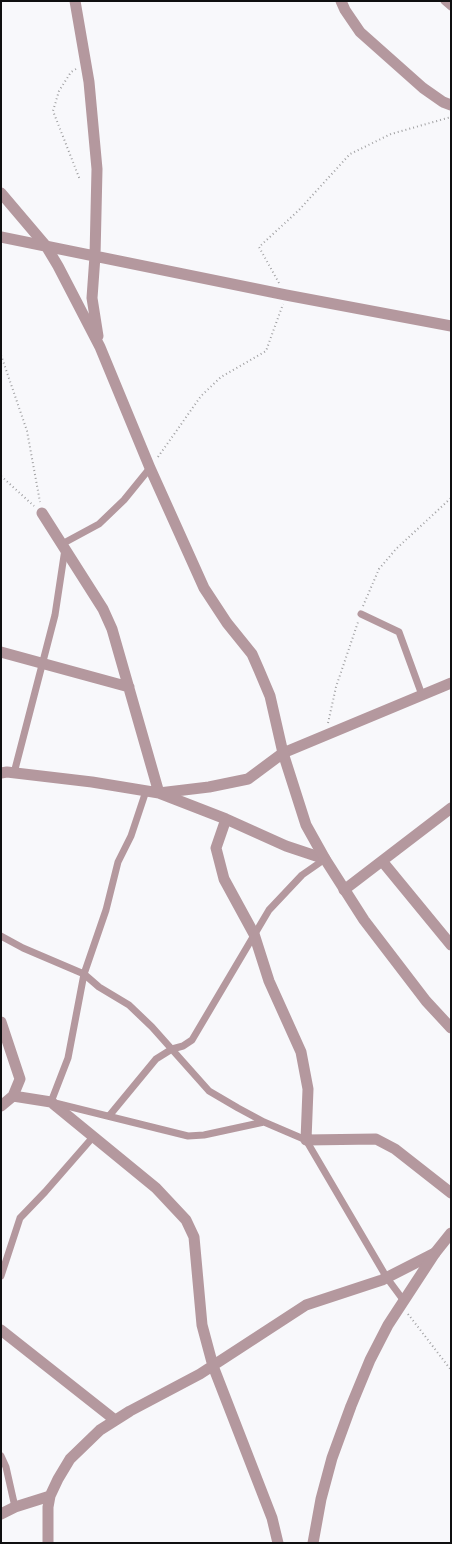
<!DOCTYPE html>
<style>
body{margin:0}
#map{position:relative;width:452px;height:1544px;overflow:hidden;background:#f8f8fb;font-family:"IBM Plex Sans",sans-serif}
canvas{display:block}
.frame{position:absolute;inset:0;border:2px solid #0f0f10;pointer-events:none}
</style>
<div id="map">
<canvas width="452" height="1544"></canvas>
<div class="frame"></div>
</div>
<script>
const ctx = document.querySelector('canvas').getContext('2d');
ctx.lineJoin = 'round';
const poly = rows => new Path2D(rows.map(r => 'M' + r).join(''));
function stroke(path, color, width, dash) { ctx.strokeStyle = color; ctx.lineWidth = width; ctx.lineCap = dash ? 'butt' : 'round'; ctx.setLineDash(dash || []); ctx.stroke(path); }
const path = poly([
 [76,69,71,72,59,91,53,111,80,180],
 [279,283,259,247,299,210,350,154,391,134,451,117],
 [1,355,27,431,40,502],
 [158,457,201,396,221,377,266,351,283,304],
 [1,476,34,506],
 [363,606,379,569,396,549,451,498],
 [328,723,336,687,358,622],
 [408,1314,451,1370]
]);
const service = poly([
 [444,1,451,7],
 [62,544,99,524,124,500,150,468],
 [361,614,399,632,422,695],
 [14,773,55,615,65,549],
 [146,791,131,836,118,862,106,910,84,974,68,1058,51,1102,188,1136,204,1135,264,1122],
 [1,936,23,948,84,974,99,987,129,1005,152,1027,209,1091,238,1108,264,1122,306,1140,387,1278,404,1301],
 [109,1116,156,1059,172,1049,183,1046,192,1040,269,910,302,875,325,859],
 [1,1276,20,1218,45,1192,93,1137],
 [1,1456,6,1467,15,1507]
]);
const minor = poly([
 [341,1,345,10,360,32,423,88,443,102,451,105],
 [1,193,46,246],
 [42,513,103,609,112,629,159,793,226,819,286,846,325,859],
 [1,652,129,687],
 [1,773,7,772,92,782,159,793,209,787,248,779,283,753,451,683],
 [226,819,216,848,224,879,254,934,269,981,301,1052,308,1089,306,1140,376,1139,395,1149,451,1193],
 [382,861,451,945],
 [344,890,451,808],
 [1,1022,20,1079,13,1096,1,1106],
 [13,1096,51,1102,156,1188,186,1220,194,1237,202,1325,213,1366,272,1518,278,1543],
 [1,1330,115,1420],
 [1,1514,15,1507,50,1496],
 [48,1543,48,1507,50,1496,58,1479,70,1459,100,1430,130,1411,200,1374,306,1305,382,1280,435,1253]
]);
const tertiary = poly([
 [75,1,89,82,97,169,95,256,92,298,98,336],
 [1,237,286,295,451,326],
 [46,246,58,266,100,347,150,468,204,588,227,623,252,654,259,670,270,696,283,753,306,825,325,859,364,920,426,1001,451,1028],
 [313,1543,321,1499,332,1458,351,1406,370,1360,388,1325,435,1253,451,1233]
]);
stroke(path, '#a0a0a2', 2, [1, 3]);
stroke(service, '#b4989e', 7);
stroke(minor, '#b4989e', 11);
stroke(tertiary, '#b4989e', 11);
</script>
